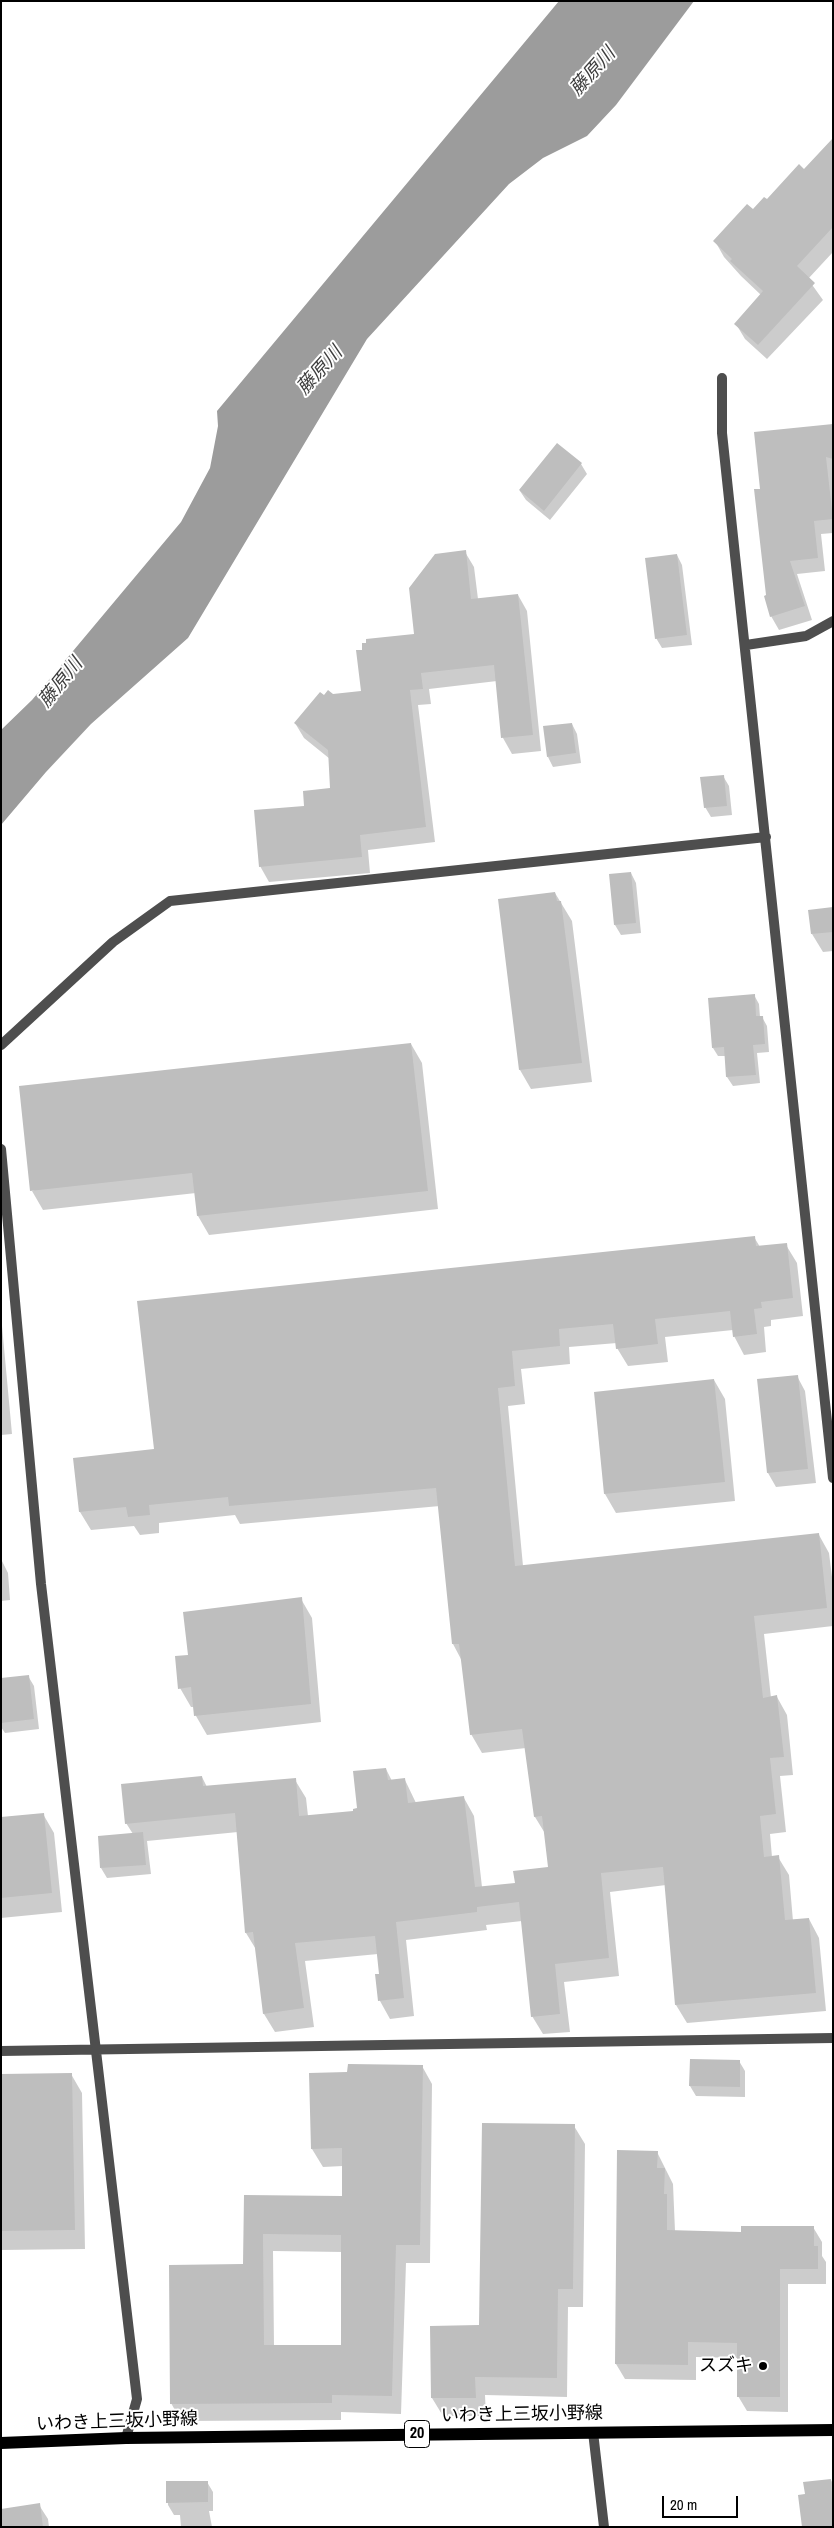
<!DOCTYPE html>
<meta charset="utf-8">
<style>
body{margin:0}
#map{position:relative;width:834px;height:2528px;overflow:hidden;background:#fff;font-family:"Archivo Narrow",sans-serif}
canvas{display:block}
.frame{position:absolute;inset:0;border:2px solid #000;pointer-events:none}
.scale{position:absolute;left:662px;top:2496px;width:76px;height:22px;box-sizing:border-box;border:2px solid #000;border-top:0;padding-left:6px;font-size:15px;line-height:18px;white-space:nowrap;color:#000;-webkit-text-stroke:4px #fff;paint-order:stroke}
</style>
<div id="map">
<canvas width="834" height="2528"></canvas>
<div class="frame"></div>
<div class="scale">20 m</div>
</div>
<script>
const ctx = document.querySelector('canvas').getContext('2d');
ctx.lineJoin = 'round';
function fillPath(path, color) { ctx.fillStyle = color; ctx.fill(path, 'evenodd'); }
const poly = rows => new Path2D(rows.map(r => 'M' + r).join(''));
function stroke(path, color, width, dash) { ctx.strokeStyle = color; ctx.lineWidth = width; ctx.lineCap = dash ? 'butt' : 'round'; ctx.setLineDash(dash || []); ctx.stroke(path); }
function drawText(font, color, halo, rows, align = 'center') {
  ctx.font = font + ' "Archivo Narrow","Noto Sans JP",sans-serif'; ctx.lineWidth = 4; ctx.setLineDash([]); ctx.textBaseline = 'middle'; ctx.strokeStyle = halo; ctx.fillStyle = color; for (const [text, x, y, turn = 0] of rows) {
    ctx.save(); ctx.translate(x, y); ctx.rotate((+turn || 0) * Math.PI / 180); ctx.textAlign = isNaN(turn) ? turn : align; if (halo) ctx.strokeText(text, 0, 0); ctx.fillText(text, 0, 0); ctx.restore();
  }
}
const water = poly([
 [559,1,694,1,616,105,587,136,543,158,509,184,367,339,188,638,91,724,46,772,1,825,1,730,32,700,181,522,210,468,218,426,217,411]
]);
const shadow = poly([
 [833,142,833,252,808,279,823,300,767,359,745,339,736,324,761,295,741,276,724,257,715,241,804,171],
 [833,425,833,533,821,534,825,571,797,574,812,620,779,630,771,616,768,596,761,490],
 [557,444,581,464,587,474,550,520,526,500,520,491],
 [465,552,474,567,478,599,518,595,527,611,541,751,512,754,503,738,497,681,429,689,431,704,418,705,435,842,368,850,370,873,269,882,260,866,305,807,332,789,330,759,304,738,295,723,324,697,362,692,416,635],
 [677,555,682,565,692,645,662,648,656,638],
 [572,724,577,734,581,763,553,767,548,757],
 [723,776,729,786,732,815,711,817,705,807],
 [631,873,636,883,641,933,621,935,615,925],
 [555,893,572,921,592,1082,531,1089,520,1070],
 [833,908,833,951,823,952,812,934],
 [754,995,759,1004,760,1017,762,1017,767,1026,769,1052,757,1053,760,1083,733,1086,727,1077,726,1056,718,1056,713,1048],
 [411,1044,422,1063,438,1209,209,1235,198,1216,196,1193,43,1210,32,1191],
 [754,1237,760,1247,786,1245,797,1263,803,1316,771,1320,771,1326,764,1327,766,1352,744,1355,734,1336,733,1330,665,1337,668,1362,628,1366,617,1348,617,1343,569,1347,570,1364,521,1369,525,1404,508,1406,523,1566,819,1535,829,1553,833,1585,833,1626,764,1634,771,1698,777,1697,787,1715,793,1775,780,1776,786,1832,770,1834,772,1857,778,1857,789,1875,793,1921,809,1919,819,1938,826,2011,687,2023,676,2005,666,1885,610,1892,619,1976,564,1982,570,2032,543,2034,532,2016,522,1921,486,1925,487,1930,406,1940,414,2016,390,2019,380,2001,376,1975,380,1975,378,1954,305,1961,314,2027,275,2032,264,2014,257,1951,246,1933,238,1832,147,1841,151,1874,107,1878,101,1868,133,1834,126,1823,202,1777,207,1787,295,1780,306,1798,308,1816,355,1812,386,1769,392,1781,405,1780,416,1803,464,1798,474,1816,482,1887,516,1884,549,1868,546,1835,535,1817,526,1748,482,1753,471,1734,462,1661,453,1644,440,1506,240,1524,235,1515,159,1523,159,1533,140,1535,134,1526,91,1530,80,1512,75,1459,155,1450],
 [1,1315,12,1434,1,1435],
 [797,1376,805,1391,816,1483,776,1487,768,1473],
 [714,1380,725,1399,735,1501,616,1513,605,1494,595,1393],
 [1,1559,8,1573,10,1600,1,1601],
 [301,1599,312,1618,321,1722,207,1735,196,1716,194,1707,191,1707,180,1688,189,1656],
 [28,1676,34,1686,39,1729,5,1733,1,1727,1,1679],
 [43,1814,54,1833,62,1912,1,1918,1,1818],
 [739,2061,745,2071,745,2097,696,2096,690,2086],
 [422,2066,432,2084,430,2263,406,2263,401,2414,341,2412,341,2420,181,2421,171,2403,244,2266,245,2196,343,2197,343,2166,323,2167,312,2149,349,2073],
 [273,2251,343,2252,342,2346,274,2346],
 [71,2074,82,2093,85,2249,1,2250,1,2075],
 [574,2126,585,2144,583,2307,568,2307,567,2397,485,2395,486,2416,443,2416,432,2398,480,2326],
 [657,2152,673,2184,675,2231,742,2233,813,2227,822,2242,822,2256,826,2262,826,2284,788,2284,788,2412,747,2411,738,2396,739,2358,696,2357,696,2380,625,2379,616,2364],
 [831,2480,833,2484,833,2527,807,2495],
 [167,2482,207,2482,213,2492,213,2511,209,2511,212,2527,181,2527,180,2515,174,2515,168,2505],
 [39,2505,48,2519,49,2527,1,2527]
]);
const building = poly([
 [833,138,833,227,797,266,815,283,758,345,734,324,763,291,730,261,732,259,713,241,747,204,753,209,764,197,767,199,799,164,804,169],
 [833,424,833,459,826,457,833,519,814,521,818,558,790,561,805,606,770,617,764,596,766,595,754,489,760,489,754,432],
 [557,443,582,463,544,511,519,490],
 [466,550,471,599,518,594,533,735,501,738,494,665,421,673,423,689,410,690,426,827,360,835,362,857,259,867,254,810,304,806,303,791,330,788,328,750,294,723,320,692,324,695,328,690,333,694,361,691,356,650,362,650,362,643,366,643,366,639,414,634,409,588,435,554],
 [677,554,687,635,655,639,645,558],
 [572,723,576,753,547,757,543,726],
 [724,775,727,806,704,808,700,777],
 [631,872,636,923,614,925,609,874],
 [555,892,557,901,561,901,582,1063,519,1070,498,899],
 [833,907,833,932,811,934,808,910],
 [755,994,756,1016,763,1016,765,1044,753,1045,756,1075,726,1077,724,1047,712,1048,708,998],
 [411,1043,428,1191,197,1216,192,1173,30,1191,19,1086],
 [755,1236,756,1246,787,1243,793,1298,761,1302,762,1308,754,1309,757,1334,733,1337,730,1311,655,1319,658,1344,616,1349,613,1324,559,1329,560,1346,512,1351,515,1386,498,1388,515,1566,819,1533,827,1608,754,1616,763,1698,777,1695,784,1757,770,1758,776,1814,760,1816,764,1857,779,1855,785,1920,809,1918,816,1993,675,2005,663,1867,601,1873,609,1958,555,1964,560,2014,531,2017,519,1902,477,1907,477,1912,396,1922,404,1998,378,2001,375,1974,379,1974,375,1936,295,1943,304,2008,263,2014,253,1932,245,1933,235,1813,125,1824,121,1784,202,1776,203,1786,296,1778,299,1816,353,1811,353,1809,357,1808,353,1771,386,1768,388,1780,405,1778,408,1803,464,1796,475,1887,515,1883,513,1871,548,1867,542,1816,534,1817,522,1729,470,1735,459,1644,452,1644,436,1488,229,1506,228,1497,149,1505,150,1515,128,1517,126,1507,79,1512,73,1458,154,1449,137,1301],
 [798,1375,808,1469,767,1473,757,1379],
 [714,1379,725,1482,604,1494,594,1392],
 [302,1597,311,1704,194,1716,191,1687,178,1689,175,1656,188,1655,183,1612],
 [29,1675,34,1719,1,1723,1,1678],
 [44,1813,52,1893,1,1898,1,1817],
 [143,1832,146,1865,100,1868,98,1836],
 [690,2059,740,2060,740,2087,689,2086],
 [348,2064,423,2065,420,2245,396,2245,392,2396,332,2395,332,2403,170,2404,169,2265,243,2264,244,2195,342,2196,342,2148,311,2149,309,2073,347,2072],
 [263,2234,341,2235,341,2345,264,2345],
 [72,2073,75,2230,1,2231,1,2074],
 [482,2123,575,2124,573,2289,558,2289,557,2378,475,2377,476,2398,431,2398,430,2326,479,2325],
 [617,2150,658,2151,657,2168,665,2168,664,2194,667,2194,667,2230,741,2232,741,2226,814,2226,814,2246,818,2246,818,2269,780,2269,780,2397,737,2397,737,2343,688,2342,688,2365,615,2364],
 [831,2479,833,2527,802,2527,798,2495,805,2494,803,2482],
 [166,2481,208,2481,208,2502,166,2503],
 [40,2503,43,2527,1,2527,1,2509]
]);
const lane = poly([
 [593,2432,604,2527]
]);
const street = poly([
 [722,378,722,433,833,1478],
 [746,645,806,636,833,621],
 [1,1045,113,942,170,901,766,837],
 [1,1149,41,1584,137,2399,126,2438],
 [1,2051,833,2038]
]);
const primary = poly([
 [1,2443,126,2438,833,2430]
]);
const markers = [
 [763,2366,5,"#000"]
];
const shields = [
 [417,2434,25]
];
const shieldNames = [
 ["20",417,2434]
];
const poiNames = [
 ["スズキ",753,2366]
];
const streetNames = [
 ["いわき上三坂小野線",522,2415,-1],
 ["いわき上三坂小野線",117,2422,-2]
];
const waterNames = [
 ["藤原川",593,72,-48],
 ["藤原川",320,371,-48],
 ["藤原川",61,683,-51]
];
fillPath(water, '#9c9c9c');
fillPath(shadow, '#0003');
fillPath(building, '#bebebe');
stroke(lane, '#4e4e4e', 10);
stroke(street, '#4e4e4e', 10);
stroke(primary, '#000', 12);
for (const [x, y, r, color] of markers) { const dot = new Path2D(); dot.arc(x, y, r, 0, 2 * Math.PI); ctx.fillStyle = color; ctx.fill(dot); stroke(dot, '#fff', 2); }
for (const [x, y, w] of shields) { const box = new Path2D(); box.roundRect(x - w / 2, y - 13.5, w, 27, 4); ctx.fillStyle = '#fff'; ctx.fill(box); stroke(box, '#000', 1); }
drawText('bold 16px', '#000', null, shieldNames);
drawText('18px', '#000', '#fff', poiNames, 'right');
drawText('18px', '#000', '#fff', streetNames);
drawText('italic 19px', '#3d3d3d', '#fff', waterNames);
</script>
